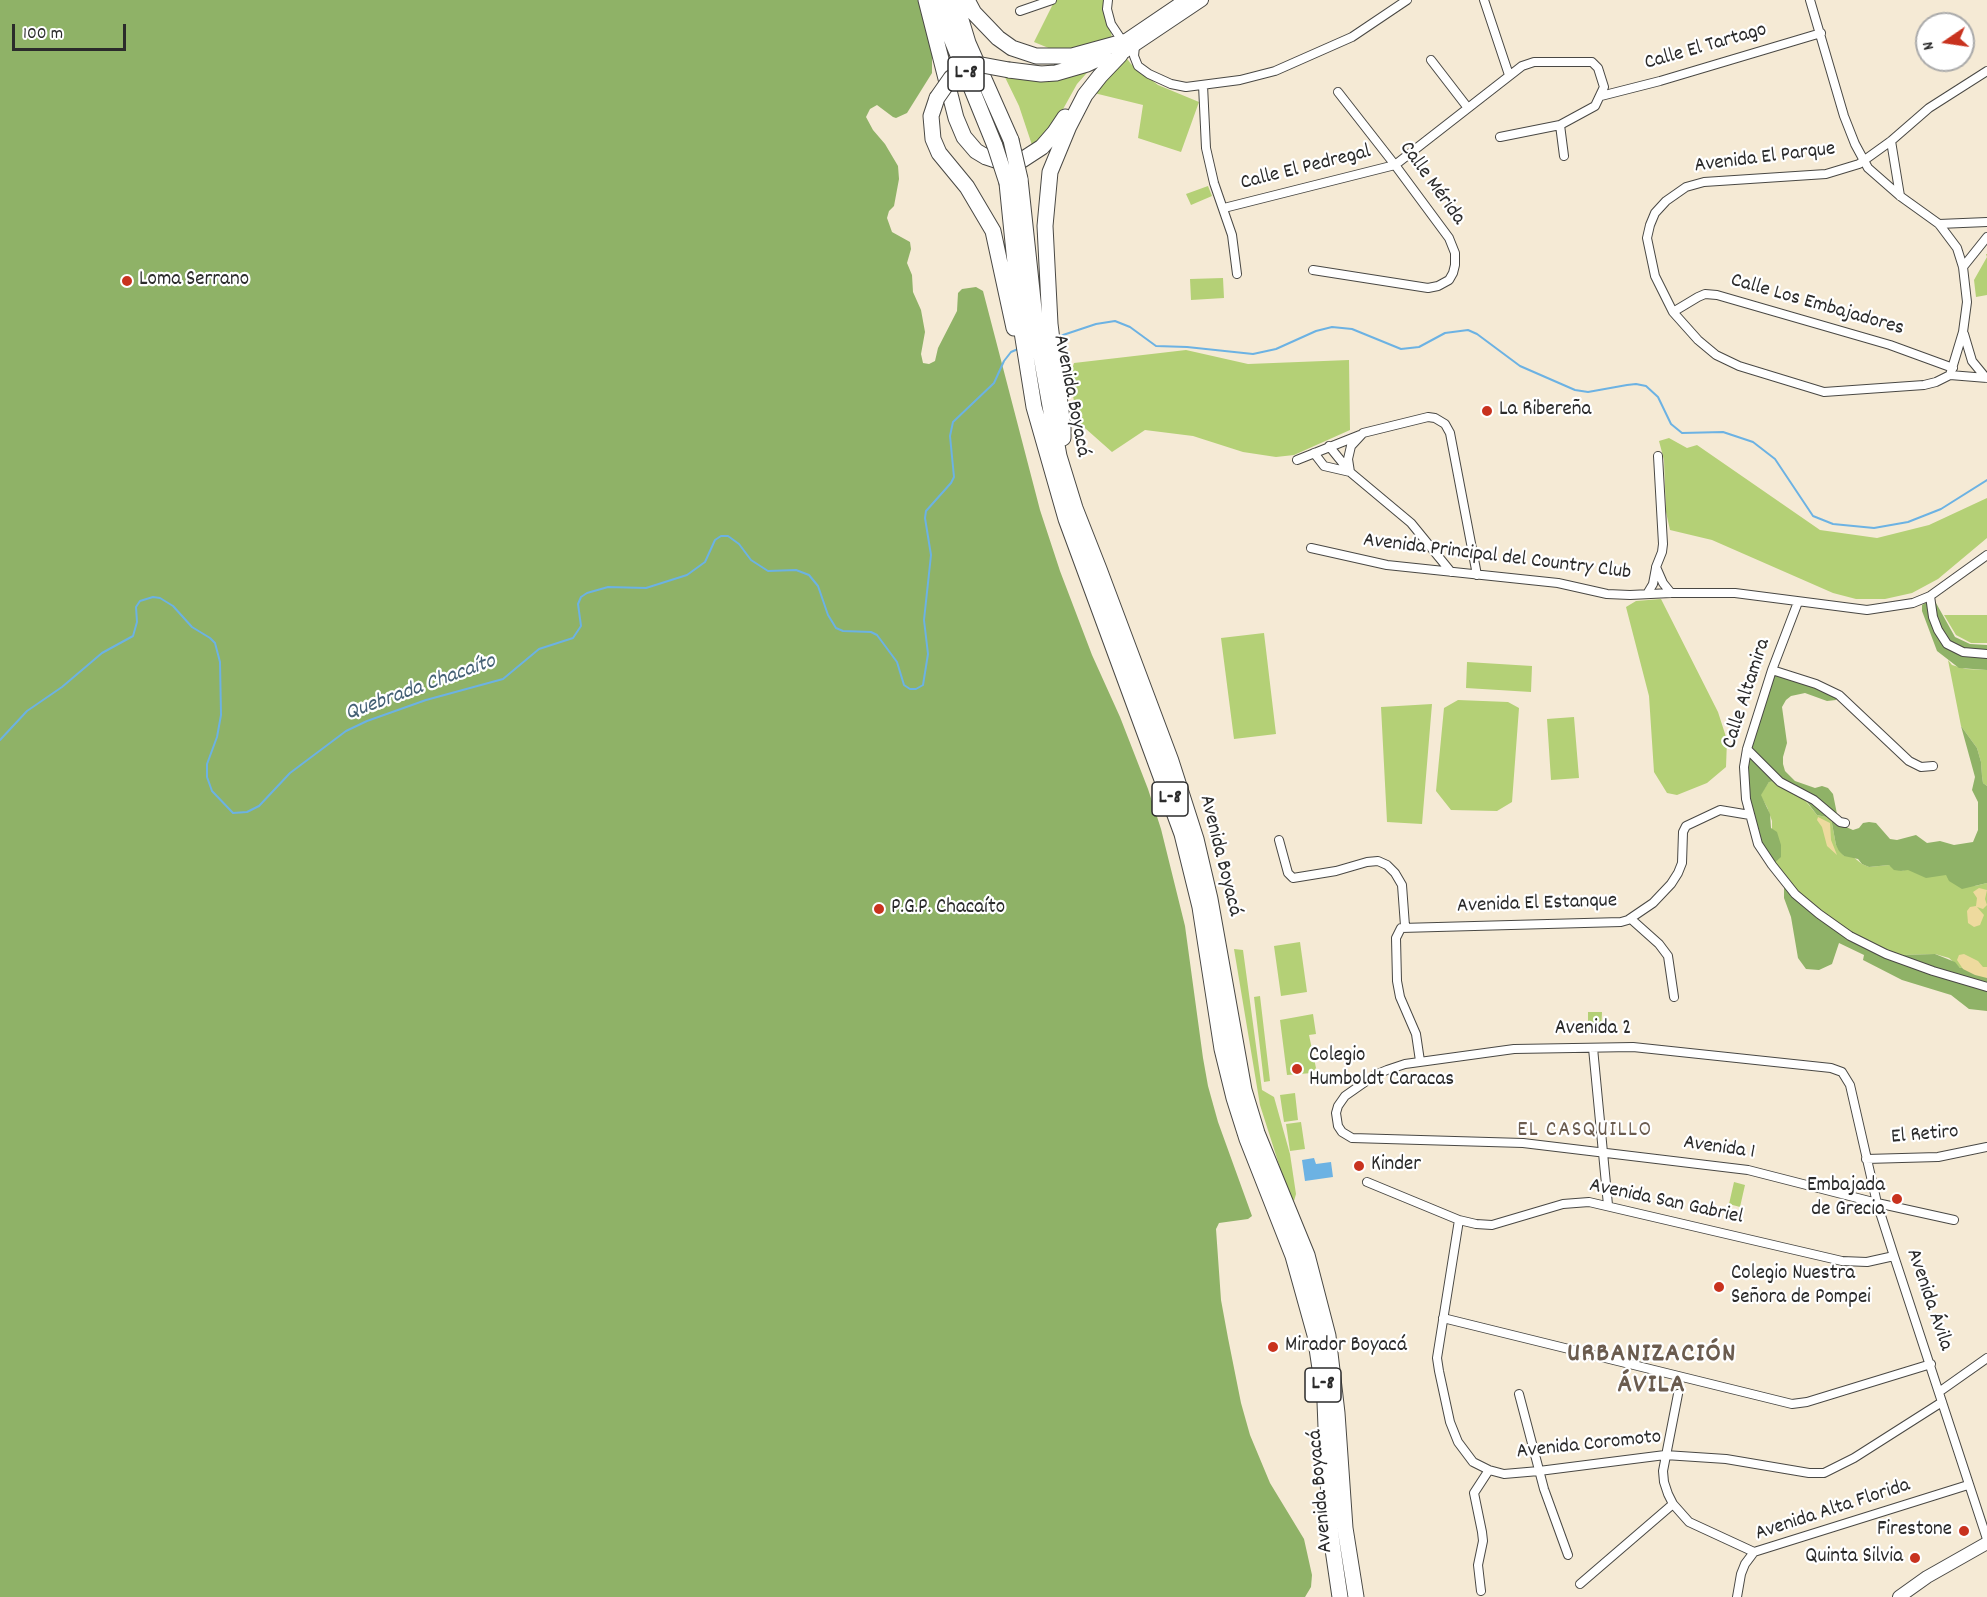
<!DOCTYPE html>
<meta charset="utf-8">
<style>
body{margin:0}
#map{position:relative;width:1987px;height:1597px;overflow:hidden;background:#f5ead5;font-family:Dekko,sans-serif}
canvas{display:block}
.north{position:absolute;left:1915px;top:12px;width:60px;height:60px;box-sizing:border-box;background:#fff;border:2px solid #aaa;border-radius:50%;rotate:257deg;font-size:16px;font-weight:700;line-height:24px;text-align:center;color:#2b2b2b}
.north::after{content:'';display:block;margin:auto;width:21px;height:27px;background:#c8321e;clip-path:polygon(50% 0,100% 100%,50% 72%,0 100%)}
.scale{position:absolute;left:12px;top:24px;width:114px;height:27px;box-sizing:border-box;border:3px solid #2b2b2b;border-top:0;padding-left:8px;font-size:18px;line-height:21px;white-space:nowrap;color:#2b2b2b;-webkit-text-stroke:4px #fff;paint-order:stroke}
</style>
<div id="map">
<canvas width="1987" height="1597"></canvas>
<div class="north">N</div>
<div class="scale">100 m</div>
</div>
<script>
const ctx = document.querySelector('canvas').getContext('2d');
ctx.lineJoin = 'round';
function fillPath(path, color) { ctx.fillStyle = color; ctx.fill(path, 'evenodd'); }
const poly = rows => new Path2D(rows.map(r => 'M' + r).join(''));
function stroke(path, color, width, dash) { ctx.strokeStyle = color; ctx.lineWidth = width; ctx.lineCap = dash ? 'butt' : 'round'; ctx.setLineDash(dash || []); ctx.stroke(path); }
function drawText(font, color, halo, rows, align = 'center') {
  ctx.font = font + ' Dekko,sans-serif'; ctx.lineWidth = 4.5; ctx.setLineDash([]); ctx.textBaseline = 'middle'; ctx.strokeStyle = halo; ctx.fillStyle = color; for (const [text, x, y, turn = 0] of rows) {
    ctx.save(); ctx.translate(x, y); ctx.rotate((+turn || 0) * Math.PI / 180); ctx.textAlign = isNaN(turn) ? turn : align; if (halo) ctx.strokeText(text, 0, 0); ctx.fillText(text, 0, 0); ctx.restore();
  }
}
const green = poly([
 [1055,0,1105,0,1112,38,1087,48,1051,49,1034,42],
 [1125,56,1131,64,1158,85,1199,102,1181,152,1138,138,1143,105,1094,93],
 [1093,66,1077,84,1057,120,1042,138,1032,145,1019,106,1001,69],
 [1208,186,1212,196,1191,205,1186,194],
 [1986,254,1987,254,1987,295,1976,297,1974,280,1987,257],
 [1223,278,1224,298,1191,300,1190,279],
 [1186,350,1248,364,1349,360,1350,430,1294,455,1276,457,1243,452,1193,436,1145,430,1112,452,1077,421,1070,376,1074,363],
 [1669,438,1687,448,1697,445,1820,530,1877,538,1929,525,1987,498,1987,538,1938,579,1912,593,1885,599,1856,599,1833,593,1712,540,1670,530,1666,512,1664,460,1659,441],
 [1661,599,1718,712,1727,740,1726,767,1707,783,1677,795,1667,793,1654,772,1649,696,1626,607,1636,601],
 [1944,615,1987,615,1987,643,1971,643,1956,635],
 [1264,633,1276,734,1234,739,1221,638],
 [1948,660,1952,665,1966,669,1987,670,1987,786,1983,783,1982,776,1981,762,1977,748,1961,726],
 [1467,662,1532,666,1531,692,1466,688],
 [1458,700,1508,702,1519,708,1512,802,1497,811,1451,810,1436,791,1444,708],
 [1432,704,1422,824,1387,822,1381,707],
 [1574,717,1579,778,1551,780,1547,719],
 [1776,781,1804,799,1817,815,1831,818,1836,845,1844,856,1852,856,1862,864,1869,867,1889,865,1901,871,1908,869,1915,871,1920,875,1947,875,1975,886,1987,883,1987,972,1973,966,1960,968,1949,958,1935,954,1901,955,1893,952,1886,954,1819,914,1772,865,1772,821,1767,807,1760,795,1769,782],
 [1300,942,1307,992,1281,996,1274,946],
 [1234,949,1243,950,1262,1090,1274,1097,1290,1154,1296,1194,1294,1201,1288,1193,1260,1105],
 [1260,996,1270,1081,1264,1082,1254,997],
 [1588,1012,1602,1012,1601,1033,1588,1033],
 [1313,1014,1316,1034,1309,1035,1316,1068,1312,1073,1287,1075,1280,1020],
 [1295,1093,1298,1120,1284,1122,1280,1095],
 [1301,1122,1305,1149,1290,1151,1286,1124],
 [1734,1182,1745,1185,1740,1207,1729,1204]
]);
const forest = poly([
 [0,0,917,0,925,3,937,39,932,53,932,73,907,113,896,118,893,117,877,105,870,109,866,117,873,130,885,144,898,166,899,179,894,206,889,211,887,218,892,232,910,242,911,249,907,263,912,275,913,292,921,310,925,332,921,354,923,363,929,364,935,361,938,348,957,311,958,293,962,289,976,287,983,291,1040,510,1060,571,1092,655,1120,717,1148,789,1161,829,1185,926,1203,1058,1208,1086,1218,1122,1252,1216,1248,1219,1219,1223,1216,1229,1221,1300,1228,1338,1241,1403,1250,1435,1270,1483,1304,1539,1312,1575,1311,1587,1305,1597,0,1597],
 [1925,603,1936,603,1955,637,1970,644,1987,645,1987,670,1959,668,1937,651,1922,611,1922,605],
 [1772,670,1839,695,1836,700,1827,701,1805,693,1791,696,1786,700,1782,707,1787,743,1783,757,1783,764,1785,771,1795,781,1815,788,1822,786,1828,788,1833,794,1837,814,1841,821,1846,827,1853,830,1859,828,1863,823,1869,822,1876,823,1890,839,1897,840,1916,835,1927,843,1940,841,1954,845,1973,842,1978,830,1978,802,1972,790,1975,777,1961,726,1977,748,1981,762,1982,776,1983,783,1987,786,1987,883,1962,889,1949,881,1946,875,1926,878,1908,870,1901,871,1894,870,1889,865,1869,867,1862,864,1858,859,1844,856,1839,851,1836,845,1831,818,1817,815,1804,798,1776,781,1769,782,1761,795,1770,814,1771,828,1777,832,1781,845,1781,857,1772,865,1758,844,1744,767],
 [1784,884,1819,914,1886,954,1894,952,1901,955,1935,954,1955,962,1960,968,1973,966,1987,972,1987,1011,1969,1009,1951,995,1902,980,1863,960,1864,955,1839,943,1832,964,1819,970,1806,969,1798,958,1791,917,1784,898]
]);
const sand = poly([
 [1818,817,1830,823,1831,840,1837,855,1827,846,1822,827,1817,820],
 [1979,888,1987,890,1985,899,1987,905,1983,909,1977,907,1984,915,1980,925,1974,927,1968,923,1967,911,1970,907,1976,906,1977,898,1973,892],
 [1964,954,1978,961,1983,967,1987,967,1987,978,1975,975,1963,969,1957,960,1959,955]
]);
const water = poly([
 [1314,1158,1316,1164,1331,1162,1333,1177,1305,1181,1302,1160]
]);
const stream = poly([
 [1057,337,1096,324,1115,321,1130,327,1156,346,1187,347,1253,354,1276,349,1316,331,1332,327,1352,329,1401,349,1419,347,1445,333,1468,330,1477,334,1520,366,1575,390,1588,392,1627,385,1636,384,1646,386,1658,397,1671,424,1682,433,1723,432,1753,442,1775,459,1813,516,1833,524,1874,528,1908,522,1941,509,1987,480],
 [0,740,27,711,62,687,102,653,133,636,137,622,136,607,140,601,153,597,160,598,173,606,192,627,210,638,215,643,220,662,221,715,217,737,207,764,207,777,212,791,233,813,247,812,259,806,290,773,346,731,367,721,426,700,503,679,539,649,573,638,581,626,578,604,581,597,587,593,608,587,646,588,687,575,705,562,715,540,721,536,728,536,739,544,751,560,768,571,796,570,809,575,818,586,828,615,836,628,843,631,871,632,877,635,897,662,904,685,910,689,916,689,923,685,928,654,924,620,931,555,925,518,926,511,951,483,954,477,950,436,953,422,994,383,1004,361,1011,352,1018,349]
]);
const street = poly([
 [1108,0,1107,9,1111,24,1123,42],
 [1484,0,1509,75],
 [1810,0,1844,116,1855,144,1868,168,1900,196,1939,224,1957,248,1963,267,1967,302,1963,332,1950,375],
 [1020,11,1052,0],
 [1135,46,1134,56,1138,66,1149,74,1171,84,1186,87,1240,80,1275,71,1352,37,1407,0],
 [1431,60,1468,108],
 [1203,85,1206,148,1214,183,1232,235,1237,274],
 [1601,96,1660,81,1821,33],
 [1500,137,1560,125],
 [1891,141,1900,196],
 [1224,208,1395,165,1522,66,1534,62,1592,62,1598,68,1604,87,1595,106,1560,125,1564,156],
 [1939,224,1987,222],
 [1963,267,1987,237],
 [1313,270,1428,288,1438,286,1449,280,1453,273,1455,265,1455,253,1449,238,1395,165,1338,92],
 [1673,312,1698,297,1705,294,1717,295,1890,345,1953,368],
 [1964,334,1972,361,1986,378],
 [1950,375,1936,382,1924,385,1824,392,1739,366,1716,355,1698,340,1673,312,1655,276,1647,238,1650,225,1655,213,1666,201,1686,187,1704,182,1826,174,1859,164,1891,141,1929,108,1987,71],
 [1950,375,1987,378],
 [1329,446,1350,472,1411,523,1451,572],
 [1314,453,1324,466,1350,472],
 [1658,456,1663,544,1662,552,1656,567,1663,583,1671,593],
 [1297,460,1360,435],
 [1350,472,1348,459,1351,446,1363,433,1428,417,1435,418,1445,424,1450,433,1477,575],
 [1311,548,1387,565,1558,583,1607,594,1630,595,1671,593,1735,593,1867,610,1913,603,1930,596,1987,555],
 [1647,594,1653,584,1656,568],
 [1930,596,1933,617,1938,630,1947,644,1963,652,1987,654],
 [1798,602,1772,670,1747,749,1744,767,1746,799,1758,844,1772,865,1795,894,1819,914,1850,936,1886,954,1933,971,1987,987],
 [1772,670,1816,684,1839,695,1909,761,1921,767,1933,766],
 [1747,749,1780,782,1814,800,1840,822,1845,823],
 [1279,840,1288,873,1293,878,1336,871,1367,862,1378,861,1387,865,1395,873,1402,885,1405,926],
 [1631,919,1659,944,1668,956,1674,997],
 [1593,1048,1608,1205],
 [1420,1061,1416,1034,1400,997,1397,981,1396,938,1401,928,1621,922,1628,920,1653,903,1671,884,1678,873,1682,863,1683,832,1686,826,1720,810,1750,815],
 [1866,1159,1938,1157,1987,1147],
 [1367,1182,1459,1220,1476,1224,1492,1225,1563,1204,1589,1202,1842,1261,1867,1262,1894,1256],
 [1459,1220,1437,1358,1439,1371,1450,1422,1458,1442,1473,1462,1489,1470,1504,1474,1539,1471,1665,1455,1726,1459,1809,1473,1824,1473,1854,1458,1942,1402],
 [1954,1220,1877,1203,1748,1170,1523,1143,1352,1138,1342,1132,1338,1126,1336,1113,1338,1106,1345,1096,1375,1075,1387,1070,1405,1064,1514,1049,1633,1047,1831,1068,1842,1072,1850,1085,1877,1203,1894,1256,1987,1539],
 [1443,1318,1792,1404,1807,1402,1931,1364],
 [1939,1392,1987,1358],
 [1519,1394,1544,1489,1568,1555],
 [1678,1394,1663,1471,1664,1482,1668,1494,1673,1504,1689,1522,1754,1552],
 [1580,1584,1673,1504],
 [1481,1591,1478,1565,1483,1541,1482,1532,1474,1493,1489,1470],
 [1737,1597,1741,1574,1745,1564,1754,1552,1968,1485]
]);
const secondary = poly([
 [1123,42,1185,0],
 [1120,55,1202,0],
 [1899,1597,1927,1577,1987,1543]
]);
const highway = poly([
 [926,0,956,118,964,137,976,151,986,157,1004,163,1022,160,1042,147,1055,132,1065,117],
 [940,0,951,38,995,146],
 [955,0,968,43,1011,140],
 [967,0,974,13,998,38,1012,48,1036,56,1072,56,1123,42],
 [1009,70,1041,74,1056,73,1087,64,1104,56],
 [937,98,931,116,933,139,939,153,967,187,993,231,1014,328],
 [1020,179,1036,328,1059,456,1075,508,1099,569,1171,761,1196,839,1210,899,1244,1090,1257,1133,1307,1255,1328,1336,1337,1413,1345,1528,1356,1597],
 [1007,183,1022,332,1034,407,1066,519,1182,834,1200,907,1222,1049,1234,1098,1247,1139,1293,1256,1315,1335,1325,1402,1330,1529,1340,1597],
 [1063,438,1063,427,1050,324,1045,226,1050,172,1069,126,1085,95,1100,76,1120,55]
]);
const highwayBridge = poly([
 [937,98,951,78,968,67,982,65,1009,70],
 [1011,140,1020,179],
 [995,146,1007,183]
]);
const markers = [
 [127,281,6,"#c8321e"],
 [1487,411,6,"#c8321e"],
 [879,909,6,"#c8321e"],
 [1297,1069,6,"#c8321e"],
 [1359,1166,6,"#c8321e"],
 [1897,1199,6,"#c8321e"],
 [1719,1287,6,"#c8321e"],
 [1273,1347,6,"#c8321e"],
 [1964,1531,6,"#c8321e"],
 [1915,1558,6,"#c8321e"]
];
const shields = [
 [966,74,36],
 [1170,799,36],
 [1323,1385,36]
];
const shieldNames = [
 ["L-8",966,74],
 ["L-8",1170,799],
 ["L-8",1323,1385]
];
const streetNames = [
 ["Calle El Tartago",1706,48,-16],
 ["Avenida El Parque",1765,159,-7],
 ["Calle El Pedregal",1306,169,-14],
 ["Calle Mérida",1431,184,54],
 ["Calle Los Embajadores",1817,306,16],
 ["Avenida Boyacá",1070,396,79],
 ["Avenida Principal del Country Club",1497,558,7],
 ["Calle Altamira",1748,694,-72],
 ["Avenida Boyacá",1219,856,76],
 ["Avenida El Estanque",1537,905,-2],
 ["Avenida 2",1593,1030],
 ["El Retiro",1925,1136,-5],
 ["Avenida 1",1719,1149,8],
 ["Avenida San Gabriel",1666,1203,12],
 ["Avenida Ávila",1928,1300,71],
 ["Avenida Coromoto",1589,1446,-6],
 ["Avenida Boyacá",1322,1491,-95],
 ["Avenida Alta Florida",1833,1511,-18]
];
const poiNames = [
 ["Loma Serrano",139,281],
 ["La Ribereña",1499,411],
 ["P.G.P. Chacaíto",891,909],
 ["Colegio",1309,1057],
 ["Humboldt Caracas",1309,1081],
 ["Kinder",1371,1166],
 ["Embajada",1885,1187,"right"],
 ["de Grecia",1885,1211,"right"],
 ["Colegio Nuestra",1731,1275],
 ["Señora de Pompei",1731,1299],
 ["Mirador Boyacá",1285,1347],
 ["Firestone",1952,1531,"right"],
 ["Quinta Silvia",1903,1558,"right"]
];
const waterNames = [
 ["Quebrada Chacaíto",421,689,-20]
];
const neighbourhoodNames = [
 ["EL CASQUILLO",1585,1132]
];
const districtNames = [
 ["URBANIZACIÓN",1652,1356],
 ["ÁVILA",1652,1387]
];
fillPath(green, '#b4d076');
fillPath(forest, '#8fb267');
fillPath(sand, '#eeda9e');
fillPath(water, '#6cb2e3');
stroke(stream, '#6cb2e3', 2);
stroke(street, '#494844', 10);
stroke(secondary, '#494844', 14);
stroke(highway, '#494844', 17);
stroke(street, '#fff', 8);
stroke(secondary, '#fff', 12);
stroke(highway, '#fff', 15);
stroke(highwayBridge, '#494844', 17, []);
stroke(highwayBridge, '#fff', 15);
for (const [x, y, r, color] of markers) { const dot = new Path2D(); dot.arc(x, y, r, 0, 2 * Math.PI); ctx.fillStyle = color; ctx.fill(dot); stroke(dot, '#fff', 2); }
for (const [x, y, w] of shields) { const box = new Path2D(); box.roundRect(x - w / 2, y - 17, w, 34, 4.5); ctx.fillStyle = '#fff'; ctx.fill(box); stroke(box, '#2b2b2b', 1.5); }
drawText('bold 20px', '#2b2b2b', null, shieldNames);
drawText('21px', '#2b2b2b', '#fff', streetNames);
drawText('21px', '#2b2b2b', '#fff', poiNames, 'left');
drawText('italic 22px', '#456175', '#fff', waterNames);
ctx.letterSpacing = '1.5px';
drawText('22px', '#6b5c4f', '#fff', neighbourhoodNames);
ctx.letterSpacing = '0px';
ctx.letterSpacing = '1.5px';
drawText('bold 27px', '#6b5c4f', '#fff', districtNames);
ctx.letterSpacing = '0px';
</script>
